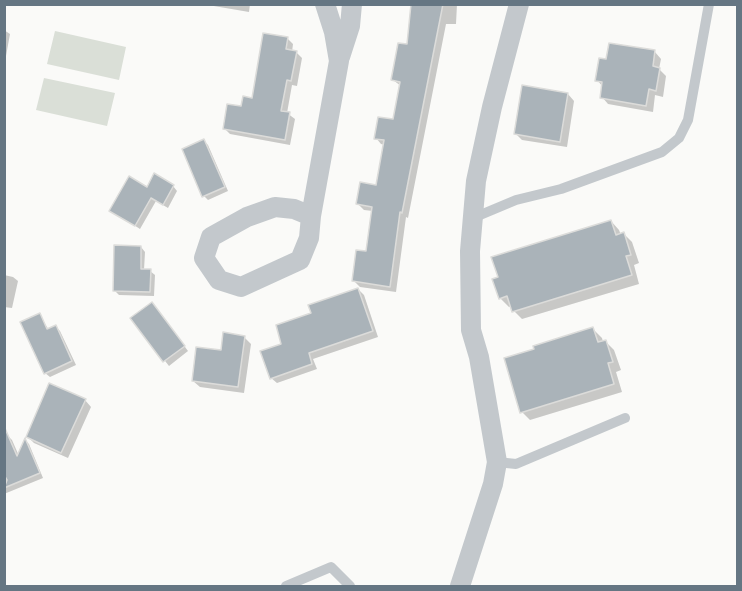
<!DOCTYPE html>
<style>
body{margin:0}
#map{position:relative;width:742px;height:591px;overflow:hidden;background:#fafaf8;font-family:Karla,sans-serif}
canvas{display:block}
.frame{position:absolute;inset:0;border:6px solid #657683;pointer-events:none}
</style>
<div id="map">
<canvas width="742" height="591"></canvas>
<div class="frame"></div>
</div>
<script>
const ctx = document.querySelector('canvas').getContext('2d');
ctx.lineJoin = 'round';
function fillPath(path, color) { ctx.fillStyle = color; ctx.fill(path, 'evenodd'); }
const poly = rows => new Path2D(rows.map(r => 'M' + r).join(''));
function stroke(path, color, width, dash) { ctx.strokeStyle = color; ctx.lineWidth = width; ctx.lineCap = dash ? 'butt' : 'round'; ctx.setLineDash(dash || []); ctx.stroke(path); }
const green = poly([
 [55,31,126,47,119,80,47,64],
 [44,78,115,93,107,126,36,110]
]);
const shadow = poly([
 [202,4,250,4,249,12],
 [412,4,457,4,456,24,446,24,408,218,406,217,396,292,360,287,354,281,367,253,373,211,364,210,358,204,378,186,385,145,381,144,376,138,394,121,401,86,393,80,409,46],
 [4,30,10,34,4,67],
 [288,39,293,44,292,52,296,52,302,58,297,86,292,85,287,113,295,119,290,145,230,134,224,128,242,108,253,100],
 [655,52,661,59,659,69,666,76,663,97,655,95,653,112,608,104,602,97,603,87,597,80],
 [568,94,574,101,567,147,522,140,515,133],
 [204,141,208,145,228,191,208,200,204,196],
 [173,186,177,191,168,208,156,201,140,229,111,210,147,189],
 [611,221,619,230,621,235,624,234,632,242,639,263,634,265,639,284,522,319,514,311,512,306,509,307,500,298],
 [141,247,145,252,144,270,150,271,155,275,154,296,119,295,115,291],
 [4,275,13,277,18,281,12,308,4,307],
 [358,289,364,295,378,337,313,359,317,369,277,383,271,378,282,345,313,314],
 [156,308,188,351,169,366,132,319],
 [39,315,49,330,56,327,60,331,76,365,50,377,45,373],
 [593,329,602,338,603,342,606,342,614,350,621,370,616,372,622,392,530,420,522,412],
 [244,337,251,344,244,393,200,387,193,381,222,352],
 [85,400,91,407,68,458,34,443,27,436],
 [8,436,12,440,19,456,26,441,29,444,43,478,4,494,4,438]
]);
const building = poly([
 [411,4,443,4,402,213,400,212,390,287,352,281,356,250,366,251,372,207,356,204,360,182,376,185,384,140,374,139,378,117,393,119,400,82,391,80,398,43,407,44,411,4],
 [263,33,288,37,286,49,297,51,291,81,287,80,281,111,290,112,285,140,223,129,227,104,241,106,243,96,252,98,263,33],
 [609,43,655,50,653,66,660,68,656,91,649,89,646,106,600,98,602,82,595,81,599,58,606,59,609,43],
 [522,85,568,93,560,142,514,134,522,85],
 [204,139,225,187,202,197,182,149,204,139],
 [154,173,174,185,163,205,151,198,135,226,109,211,129,176,147,187,154,173],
 [611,220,616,235,624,232,631,255,626,256,632,275,512,312,507,296,499,299,492,279,498,277,491,257,611,220],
 [114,245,141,246,141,269,151,269,150,292,113,291,114,245],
 [358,288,373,331,309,353,312,364,270,379,260,351,281,344,276,325,311,313,308,305,358,288],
 [152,302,185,346,163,362,130,318,152,302],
 [40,313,47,329,56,325,72,361,44,374,20,322,40,313],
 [593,327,598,342,606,340,613,362,608,363,614,384,520,413,504,358,534,349,533,346,593,327],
 [223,332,245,336,238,387,192,381,196,347,221,350,223,332],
 [49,383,86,399,61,453,26,437,49,383],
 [4,426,17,456,25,438,40,473,4,488,7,480,4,475,4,426]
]);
const service = poly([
 [473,218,516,200,561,189,662,152,679,138,688,120,709,4],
 [497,462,516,464,625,418],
 [286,586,331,567,350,586]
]);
const minor = poly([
 [340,57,350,26,352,4],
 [275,207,294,209,311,216,309,238,300,260,241,287,219,280,204,258,211,237,247,217,275,207],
 [311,216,339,61,334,32,325,4],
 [460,586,493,484,497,462,479,357,471,330,470,251,476,181,492,107,519,4]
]);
fillPath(green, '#dadfd7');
fillPath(shadow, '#0003');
fillPath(building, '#aab3b9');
stroke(building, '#dcdcda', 1.5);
stroke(service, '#c3c8cc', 10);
stroke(minor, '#c3c8cc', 20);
</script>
